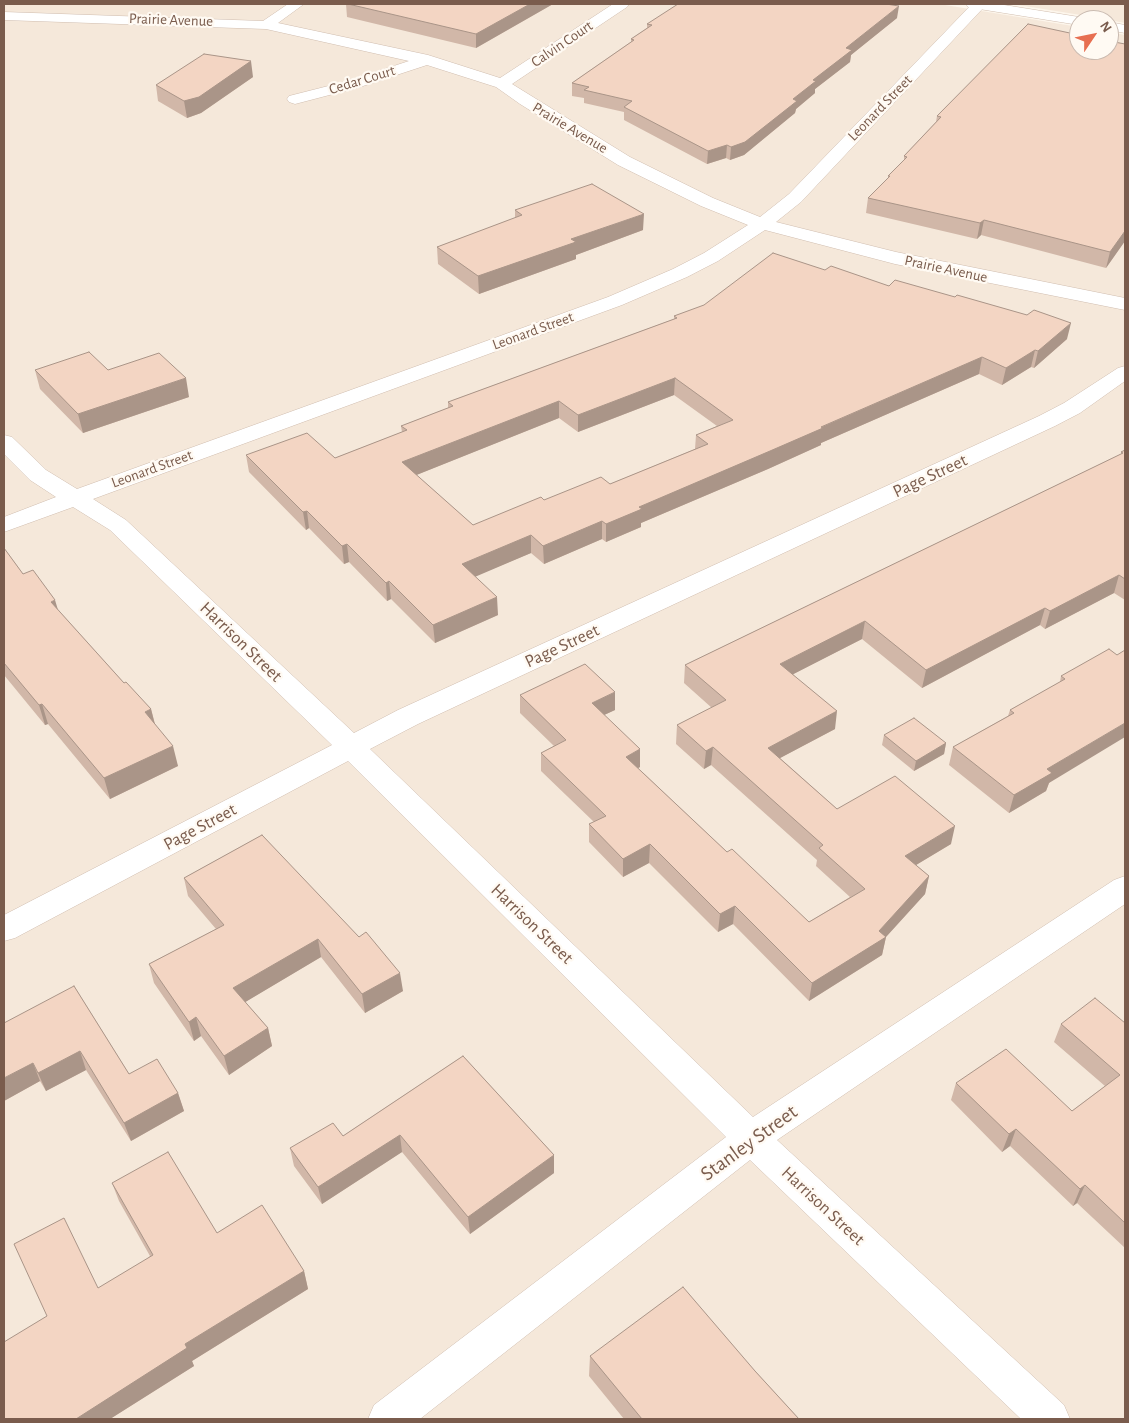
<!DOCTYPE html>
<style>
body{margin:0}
#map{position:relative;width:1129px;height:1423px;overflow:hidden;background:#fdf6ec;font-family:"Alegreya Sans",sans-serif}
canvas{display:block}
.frame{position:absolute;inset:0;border:5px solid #7a5c4d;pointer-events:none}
.north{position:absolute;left:1069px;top:10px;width:50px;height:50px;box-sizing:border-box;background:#fffaf3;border:1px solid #cabbb1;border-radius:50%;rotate:56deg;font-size:14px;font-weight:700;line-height:20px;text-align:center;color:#7a5c4d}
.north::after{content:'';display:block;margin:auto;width:18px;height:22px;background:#e76f51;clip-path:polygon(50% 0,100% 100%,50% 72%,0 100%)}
</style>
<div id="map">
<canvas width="1129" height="1423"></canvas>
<div class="frame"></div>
<div class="north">N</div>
</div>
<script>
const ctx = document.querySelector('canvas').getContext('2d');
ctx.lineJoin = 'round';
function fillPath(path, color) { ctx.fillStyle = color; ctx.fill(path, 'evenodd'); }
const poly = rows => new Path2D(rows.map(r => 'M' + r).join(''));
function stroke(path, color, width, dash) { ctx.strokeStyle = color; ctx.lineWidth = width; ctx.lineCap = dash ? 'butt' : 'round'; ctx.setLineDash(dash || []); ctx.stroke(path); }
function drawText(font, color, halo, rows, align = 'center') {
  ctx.font = font + ' "Alegreya Sans",sans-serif'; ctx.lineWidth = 4.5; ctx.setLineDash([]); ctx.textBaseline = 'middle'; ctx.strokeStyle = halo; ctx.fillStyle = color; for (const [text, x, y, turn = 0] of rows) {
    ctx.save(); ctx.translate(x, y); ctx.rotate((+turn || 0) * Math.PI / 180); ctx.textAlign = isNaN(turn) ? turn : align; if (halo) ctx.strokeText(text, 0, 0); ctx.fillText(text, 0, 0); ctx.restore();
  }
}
const residential = poly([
 [4,4,939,4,1079,27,1079,50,1109,50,1109,32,1125,35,1125,1419,4,1419],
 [1012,4,1125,4,1125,23,1093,17]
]);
const minor = poly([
 [288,4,304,4,278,23,428,55,500,78,613,4,629,4,627,7,512,84,630,157,713,198,760,217,789,194,972,4,986,5,801,202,776,222,896,252,1125,298,1125,310,895,264,765,230,718,261,687,277,622,305,93,499,126,520,354,733,398,710,1039,416,1064,403,1118,368,1125,366,1125,381,1080,413,1055,426,418,724,370,749,753,1117,1114,880,1125,876,1125,904,777,1140,1064,1405,1070,1419,1021,1419,750,1160,420,1419,368,1419,374,1405,726,1137,348,761,15,938,4,941,4,915,332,745,110,530,73,507,4,532,4,517,56,497,30,480,4,454,4,435,12,437,46,470,77,489,608,297,673,269,704,253,748,225,701,206,618,165,520,104,496,87,427,65,360,87,295,104,289,102,287,99,289,96,348,81,409,61,266,29,4,20,4,12,263,21,288,4]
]);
const tertiary = poly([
 [966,4,998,4,1079,17,1086,20,1079,20,1079,25,973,8,968,7,966,4],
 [1109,22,1125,25,1125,33,1109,30,1109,22]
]);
const wall = poly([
 [346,4,553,4,476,48,347,17],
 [897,18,851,55,850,62,815,89,815,93,796,109,795,113,744,155,730,160,726,158,707,164,624,120,624,112,584,103,584,98,572,96,572,83,631,42,631,39,647,28,647,24],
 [1125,44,1125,241,1106,268,981,235,977,239,866,213,868,198,888,178,888,176,904,160,904,156,936,122,937,116,1079,50],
 [253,77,201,113,187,118,158,101,156,85],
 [515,210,643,230,576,255,576,259,479,294,438,264,437,247,515,218],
 [825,270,889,286,1067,339,1034,368,1031,367,1002,385,979,374,821,443,821,445,768,469,641,523,641,527,606,542,602,539,544,564,531,553,475,576,498,615,435,643,391,599,387,601,349,562,344,564,309,528,306,530,249,472,246,455,335,458,402,432,401,426,448,408,448,402,674,319,674,316],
 [674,395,717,426,696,435,695,449,610,484,544,500,473,525,416,475,559,418,578,432],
 [35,370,108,370,189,397,83,433,40,389],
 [1125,450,1125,600,1114,593,1045,629,1040,625,922,688,862,639,793,674,835,729,780,758,837,809,951,844,916,865,929,876,925,894,886,937,882,955,809,1001,733,924,718,932,649,863,623,877,589,842,589,824,594,822,541,771,541,753,554,746,520,713,520,695,615,710,604,715,640,767,638,768,727,852,809,922,850,897,816,866,817,860,711,765,704,769,676,744,677,725,712,708,684,683,685,665,1121,454,1121,452],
 [4,548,23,574,58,610,124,683,151,709,155,724,178,766,110,799,48,724,45,725,4,675],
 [1117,655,1049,783,1046,791,1009,813,949,765,953,747,1008,716,1010,710,1060,682,1061,676],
 [884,735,946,743,944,754,914,771,882,745],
 [262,835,403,991,365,1013,321,957,245,1002,268,1028,272,1046,229,1075,201,1036,194,1041,154,983,149,964,216,929,188,896,184,878],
 [74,986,129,1074,178,1093,184,1111,131,1141,86,1070,46,1091,40,1081,4,1101],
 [1125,1023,1125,1248,1077,1203,1073,1206,1010,1146,1002,1152,951,1100,956,1083,1072,1111,1105,1086,1054,1042,1061,1024],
 [463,1056,554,1155,554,1173,470,1234,402,1152,322,1204,294,1166,290,1148,343,1136],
 [112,1183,217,1233,304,1271,308,1289,192,1361,194,1366,110,1419,4,1419,150,1256,119,1201],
 [590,1356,755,1371,799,1419,624,1419,589,1376]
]);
const shadedWall = poly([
 [530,4,553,4,476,48,476,34],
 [899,6,897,18,851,55,850,62,815,89,815,93,796,109,795,113,744,155,730,160,731,147,793,99,846,48],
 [251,61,253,77,201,113,187,118,184,101],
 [727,145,726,158,707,164,708,151],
 [644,214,643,230,576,255,576,259,479,294,478,276,571,239],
 [984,220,981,235,977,239,980,223],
 [1125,231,1125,241,1106,268,1110,252],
 [1071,323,1067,339,1034,368,1038,351],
 [1035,350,1031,367,1002,385,1006,368],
 [982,357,979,374,821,443,821,445,768,469,641,523,641,527,606,542,606,524,639,507],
 [186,378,189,397,83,433,78,414],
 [675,378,674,395,578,432,578,415],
 [559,401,559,418,404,480,402,462],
 [307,511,309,528,306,530,303,512],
 [602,521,602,539,544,564,543,546],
 [531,535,531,553,463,582,462,564],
 [347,544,349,562,344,564,342,546],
 [1119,575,1114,593,1045,629,1050,611],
 [389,581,391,599,387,601,386,583],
 [497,597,498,615,435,643,433,625],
 [55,600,61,620,51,602],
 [1045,608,1040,625,922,688,926,670],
 [865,621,862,639,778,682,780,664],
 [615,692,615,710,591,721,592,703],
 [42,704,48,724,45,725,39,705],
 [151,709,156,729,145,712],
 [837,711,835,729,765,766,768,748],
 [1125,723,1125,737,1049,783,1046,791,1009,813,1014,795,1047,769],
 [946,743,944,754,914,771,916,761],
 [173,746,178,766,110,799,104,778],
 [713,747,711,765,704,769,706,751],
 [640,749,640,767,625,775,626,757],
 [955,826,951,844,901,874,905,856],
 [650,844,649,863,623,877,623,859],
 [929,876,925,894,885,938,886,937,882,955,809,1001,812,983,879,931],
 [735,906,733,924,718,932,720,914],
 [318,939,321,957,237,1007,233,988],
 [400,973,403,991,365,1013,362,994],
 [196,1017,201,1036,194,1041,189,1022],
 [268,1028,272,1046,229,1075,224,1056],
 [80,1051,86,1070,46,1091,38,1073],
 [33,1063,40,1081,4,1101,4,1078],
 [178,1093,184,1111,131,1141,124,1123],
 [1016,1129,1010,1146,1002,1152,1009,1134],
 [400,1135,402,1152,322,1204,318,1187],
 [554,1155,554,1173,470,1234,468,1217],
 [1085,1185,1077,1203,1073,1206,1080,1189],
 [304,1271,308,1289,192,1361,194,1366,110,1419,76,1419,185,1344]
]);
const building = poly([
 [348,4,530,4,476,34,348,4],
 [678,4,886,4,899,6,846,48,852,50,813,80,816,81,793,99,797,101,745,142,731,147,727,145,708,151,624,107,632,101,584,90,589,87,572,83,634,40,631,39,652,25,647,24,678,4],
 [1028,24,1079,35,1079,50,1109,50,1109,41,1125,44,1125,231,1110,252,984,220,980,223,868,198,890,176,888,176,907,157,904,156,941,117,937,116,1028,24],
 [204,54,251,61,199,97,184,101,156,85,204,54],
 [592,184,644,214,571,239,576,242,478,276,437,247,522,215,515,210,592,184],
 [773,253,825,270,831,266,889,286,895,280,955,297,957,295,1027,315,1034,310,1071,323,1038,351,1035,350,1006,368,982,357,821,427,823,428,770,451,639,507,642,509,606,524,602,521,543,546,531,535,462,564,497,597,433,625,389,581,386,583,347,544,342,546,307,511,303,512,246,455,307,433,335,458,407,430,401,426,453,406,448,402,677,318,674,316,704,305,773,253],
 [675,378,733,420,696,435,708,444,610,484,601,477,544,500,541,497,473,525,402,462,559,401,578,415,675,378],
 [89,352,108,370,159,353,186,378,78,414,35,370,89,352],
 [1125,450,1125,579,1119,575,1050,611,1045,608,926,670,865,621,780,664,837,711,768,748,837,809,895,776,955,826,905,856,929,876,879,931,886,937,812,983,735,906,720,914,650,844,623,859,589,824,606,816,541,753,566,740,520,695,585,664,615,692,592,703,640,749,626,757,727,852,732,849,809,922,865,889,819,848,823,845,713,747,706,751,677,725,726,700,685,665,1123,453,1121,452,1125,450],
 [4,548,23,574,33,570,55,600,51,602,124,683,126,682,151,709,145,712,173,746,104,778,42,704,39,705,4,663,4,548],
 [1109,649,1117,655,1125,650,1125,723,1047,769,1052,773,1014,795,953,747,1014,713,1010,710,1065,679,1061,676,1109,649],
 [914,718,946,743,916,761,884,735,914,718],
 [262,835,359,937,366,932,400,973,362,994,318,939,233,988,268,1028,224,1056,196,1017,189,1022,149,964,224,925,184,878,262,835],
 [74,986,129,1074,157,1059,178,1093,124,1123,80,1051,38,1073,33,1063,4,1078,4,1023,74,986],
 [1095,998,1125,1023,1125,1223,1085,1185,1080,1189,1016,1129,1009,1134,956,1083,1006,1049,1072,1111,1120,1075,1061,1024,1095,998],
 [463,1056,554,1155,468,1217,400,1135,318,1187,290,1148,333,1123,343,1136,463,1056],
 [168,1152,217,1233,262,1205,304,1271,185,1344,187,1348,76,1419,4,1419,4,1342,47,1316,14,1244,64,1218,98,1288,153,1255,112,1183,168,1152],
 [683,1287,755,1371,799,1419,642,1419,590,1356,683,1287]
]);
const farStreetnames = [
 ["Prairie Avenue",171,20,2],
 ["Calvin Court",562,44,-34],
 ["Cedar Court",362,80,-17],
 ["Leonard Street",880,108,-46],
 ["Prairie Avenue",570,128,31],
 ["Prairie Avenue",946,269,12],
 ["Leonard Street",533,331,-20],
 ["Leonard Street",152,469,-20]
];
const streetNames = [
 ["Page Street",930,476,-25],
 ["Harrison Street",241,642,44],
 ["Page Street",562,646,-25],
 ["Page Street",200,827,-28],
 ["Harrison Street",532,924,44],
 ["Harrison Street",823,1206,43]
];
const nearStreetnames = [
 ["Stanley Street",749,1143,-36]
];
fillPath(residential, '#f5e8da');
stroke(minor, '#d1beb0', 1);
stroke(tertiary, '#d1beb0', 1);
fillPath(minor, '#fff');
fillPath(tertiary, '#fff');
fillPath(wall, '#d1b7a8');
fillPath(shadedWall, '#aa9588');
fillPath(building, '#f3d5c3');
stroke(building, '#aa9588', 1);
drawText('15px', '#7a5c4d', '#fffaf3', farStreetnames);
drawText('18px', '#7a5c4d', '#fffaf3', streetNames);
drawText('21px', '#7a5c4d', '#fffaf3', nearStreetnames);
</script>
